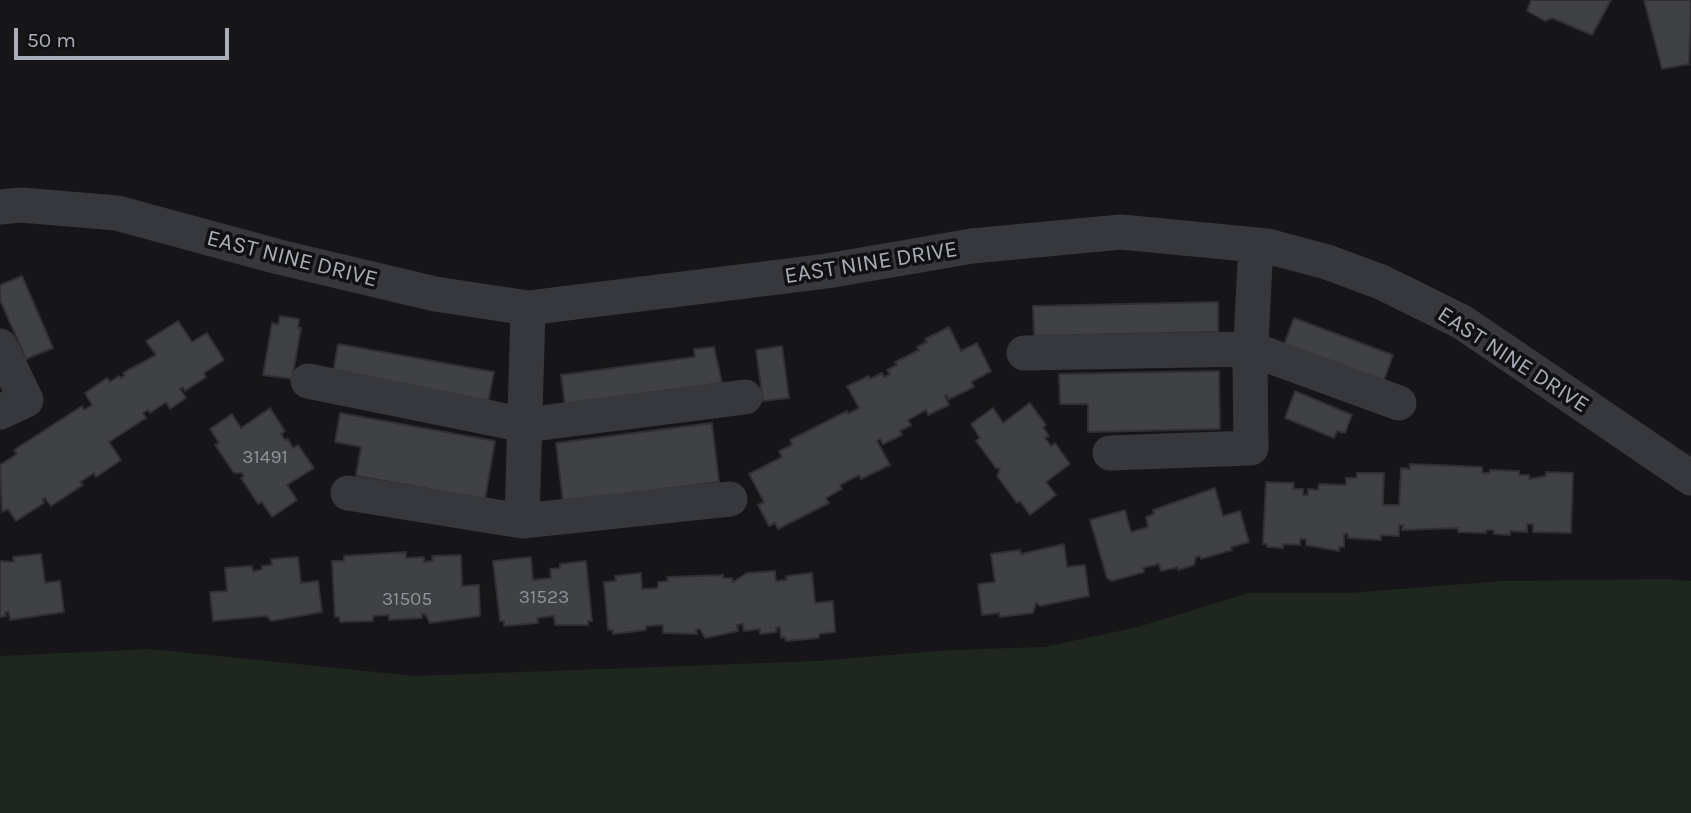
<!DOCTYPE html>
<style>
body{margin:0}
#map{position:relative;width:1691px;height:813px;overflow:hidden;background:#161618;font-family:Karla,sans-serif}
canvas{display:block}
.scale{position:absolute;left:14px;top:28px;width:215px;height:32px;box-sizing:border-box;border:4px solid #a8adb8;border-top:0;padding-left:9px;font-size:21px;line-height:24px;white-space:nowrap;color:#a8adb8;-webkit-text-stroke:5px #111113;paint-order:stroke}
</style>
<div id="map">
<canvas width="1691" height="813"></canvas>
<div class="scale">50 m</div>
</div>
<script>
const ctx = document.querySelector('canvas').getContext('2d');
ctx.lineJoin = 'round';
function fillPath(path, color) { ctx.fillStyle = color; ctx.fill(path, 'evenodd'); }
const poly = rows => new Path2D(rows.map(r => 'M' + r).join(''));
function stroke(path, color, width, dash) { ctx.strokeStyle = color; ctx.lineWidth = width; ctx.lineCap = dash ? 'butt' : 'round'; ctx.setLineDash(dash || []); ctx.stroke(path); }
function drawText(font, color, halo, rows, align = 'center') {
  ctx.font = font + ' Karla,sans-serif'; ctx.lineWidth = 7; ctx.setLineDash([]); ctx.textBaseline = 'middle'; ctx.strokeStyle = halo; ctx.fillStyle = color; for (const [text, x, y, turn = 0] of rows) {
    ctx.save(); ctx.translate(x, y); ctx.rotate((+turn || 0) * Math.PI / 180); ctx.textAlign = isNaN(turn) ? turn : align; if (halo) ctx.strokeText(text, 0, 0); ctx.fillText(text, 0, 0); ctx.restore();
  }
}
const green = poly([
 [1665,579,1691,581,1691,813,0,813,0,656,150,649,415,676,817,661,951,650,1044,647,1138,627,1248,593,1348,593,1502,581]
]);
const building = poly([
 [1531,0,1611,0,1592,35,1552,18,1545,21,1527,11,1531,0],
 [1644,0,1691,0,1689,64,1662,69,1644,0],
 [22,276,53,348,26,359,0,300,0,285,22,276],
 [1218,302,1218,332,1034,336,1033,306,1218,302],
 [280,316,299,319,298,328,301,328,292,379,263,375,272,323,278,325,280,316],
 [1294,318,1393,355,1383,383,1284,345,1294,318],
 [178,321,192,342,207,333,224,360,204,373,206,377,185,391,183,387,180,389,186,398,170,409,166,402,150,413,148,410,143,413,146,418,109,442,121,460,96,477,94,473,80,482,83,485,51,506,45,498,42,499,44,503,16,521,8,509,2,512,0,465,17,454,14,450,82,406,84,410,92,405,85,393,107,378,110,382,119,376,121,378,125,375,123,373,156,355,146,341,178,321],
 [949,327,961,351,977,343,991,371,971,382,974,387,949,399,947,395,945,396,949,405,928,415,926,410,908,420,911,425,900,431,902,435,883,444,880,439,877,441,890,465,861,479,859,475,840,485,842,489,826,498,829,503,778,529,775,523,769,526,758,505,764,502,749,474,782,457,779,451,792,445,790,440,847,411,848,414,859,408,847,386,869,376,870,379,882,373,884,377,890,374,887,370,897,365,895,362,919,350,917,347,927,342,925,339,949,327],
 [338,344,494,372,488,402,333,373,338,344],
 [782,346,789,398,763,401,756,350,782,346],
 [714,347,722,383,565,404,561,375,695,357,694,349,714,347],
 [1219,371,1220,429,1088,432,1088,404,1060,404,1059,374,1219,371],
 [1295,391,1352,415,1345,433,1337,431,1334,438,1285,418,1295,391],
 [1030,403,1046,425,1043,427,1049,436,1045,438,1051,446,1055,443,1070,464,1046,482,1056,495,1030,515,1020,501,1017,503,997,476,1000,469,996,468,976,441,980,438,971,424,993,408,1003,423,1030,403],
 [270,408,285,431,281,434,285,440,288,439,293,448,298,445,314,468,287,485,297,500,272,517,262,502,258,504,241,478,244,476,242,473,234,473,215,445,219,443,210,429,232,414,241,428,270,408],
 [340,413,495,441,485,499,356,476,361,447,335,442,340,413],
 [712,423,719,482,563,502,556,443,712,423],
 [1410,464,1482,467,1482,473,1490,473,1490,470,1519,471,1519,475,1529,475,1529,479,1546,476,1546,472,1573,473,1571,533,1533,532,1533,524,1527,524,1527,532,1510,531,1510,535,1494,534,1494,530,1486,530,1486,533,1458,532,1458,528,1402,530,1403,525,1399,525,1399,536,1381,535,1381,540,1348,538,1348,534,1344,534,1344,547,1339,547,1339,551,1306,545,1306,539,1300,539,1300,545,1283,544,1283,548,1267,547,1267,544,1263,544,1266,482,1294,483,1293,489,1303,489,1303,495,1308,495,1308,489,1318,490,1319,484,1346,485,1346,478,1357,478,1357,473,1384,473,1383,505,1399,505,1401,468,1410,469,1410,464],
 [1215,488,1223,516,1240,511,1249,542,1231,547,1232,550,1201,559,1200,556,1196,557,1194,565,1178,570,1178,567,1161,571,1159,564,1143,568,1144,572,1112,581,1107,578,1090,520,1125,510,1131,532,1148,527,1146,517,1154,514,1153,510,1215,488],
 [1064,544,1067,567,1085,565,1089,596,1040,606,1036,603,1033,613,1000,617,999,613,982,615,978,584,995,582,991,554,1020,550,1021,554,1064,544],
 [406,552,406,558,424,557,424,562,433,561,432,556,461,555,462,586,479,585,480,616,430,623,425,614,422,614,422,618,389,620,389,615,373,616,373,621,340,622,339,617,335,617,332,561,344,561,344,556,406,552],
 [41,554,45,583,60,581,64,612,10,620,9,612,5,612,6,616,0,617,0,561,14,562,13,557,41,554],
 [298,557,301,583,318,581,322,612,271,621,267,616,213,621,210,592,227,591,225,568,252,566,253,571,262,570,262,566,272,565,271,559,298,557],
 [531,557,533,580,551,578,550,569,560,568,560,564,586,561,592,621,588,621,588,625,555,625,554,616,537,618,538,623,504,626,504,621,500,621,493,561,531,557],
 [775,571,776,581,787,580,786,576,812,573,815,603,833,601,835,632,819,634,819,638,786,641,785,637,781,638,780,627,776,628,777,632,760,634,760,629,744,631,743,624,737,625,738,631,705,638,700,629,696,630,697,634,663,633,663,625,646,626,646,630,613,634,613,630,608,630,604,582,616,581,615,576,641,573,642,589,658,588,658,582,668,581,667,577,723,575,723,578,732,578,733,582,747,573,775,571]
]);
const minor = poly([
 [0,207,21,205,117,213,279,257,435,294,528,308,827,271,972,246,1121,232,1267,246,1327,262,1381,282,1462,322,1691,478],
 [528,308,522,521,730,499],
 [0,346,26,400,0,412],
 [1024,353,1251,349,1399,403],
 [308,381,525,425,745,397],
 [1110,453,1251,448,1250,360,1256,245],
 [348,493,522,521]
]);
const numberNames = [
 ["31491",265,458],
 ["31523",544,598],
 ["31505",407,600]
];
const streetNames = [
 ["EAST NINE DRIVE",292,259,14],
 ["EAST NINE DRIVE",871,263,-9],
 ["EAST NINE DRIVE",1513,360,33]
];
fillPath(green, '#1e261f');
fillPath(building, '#404145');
stroke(building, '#303034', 2);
stroke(minor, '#37383d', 35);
drawText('19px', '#8e929b', null, numberNames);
drawText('23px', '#a8adb8', '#111113', streetNames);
</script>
